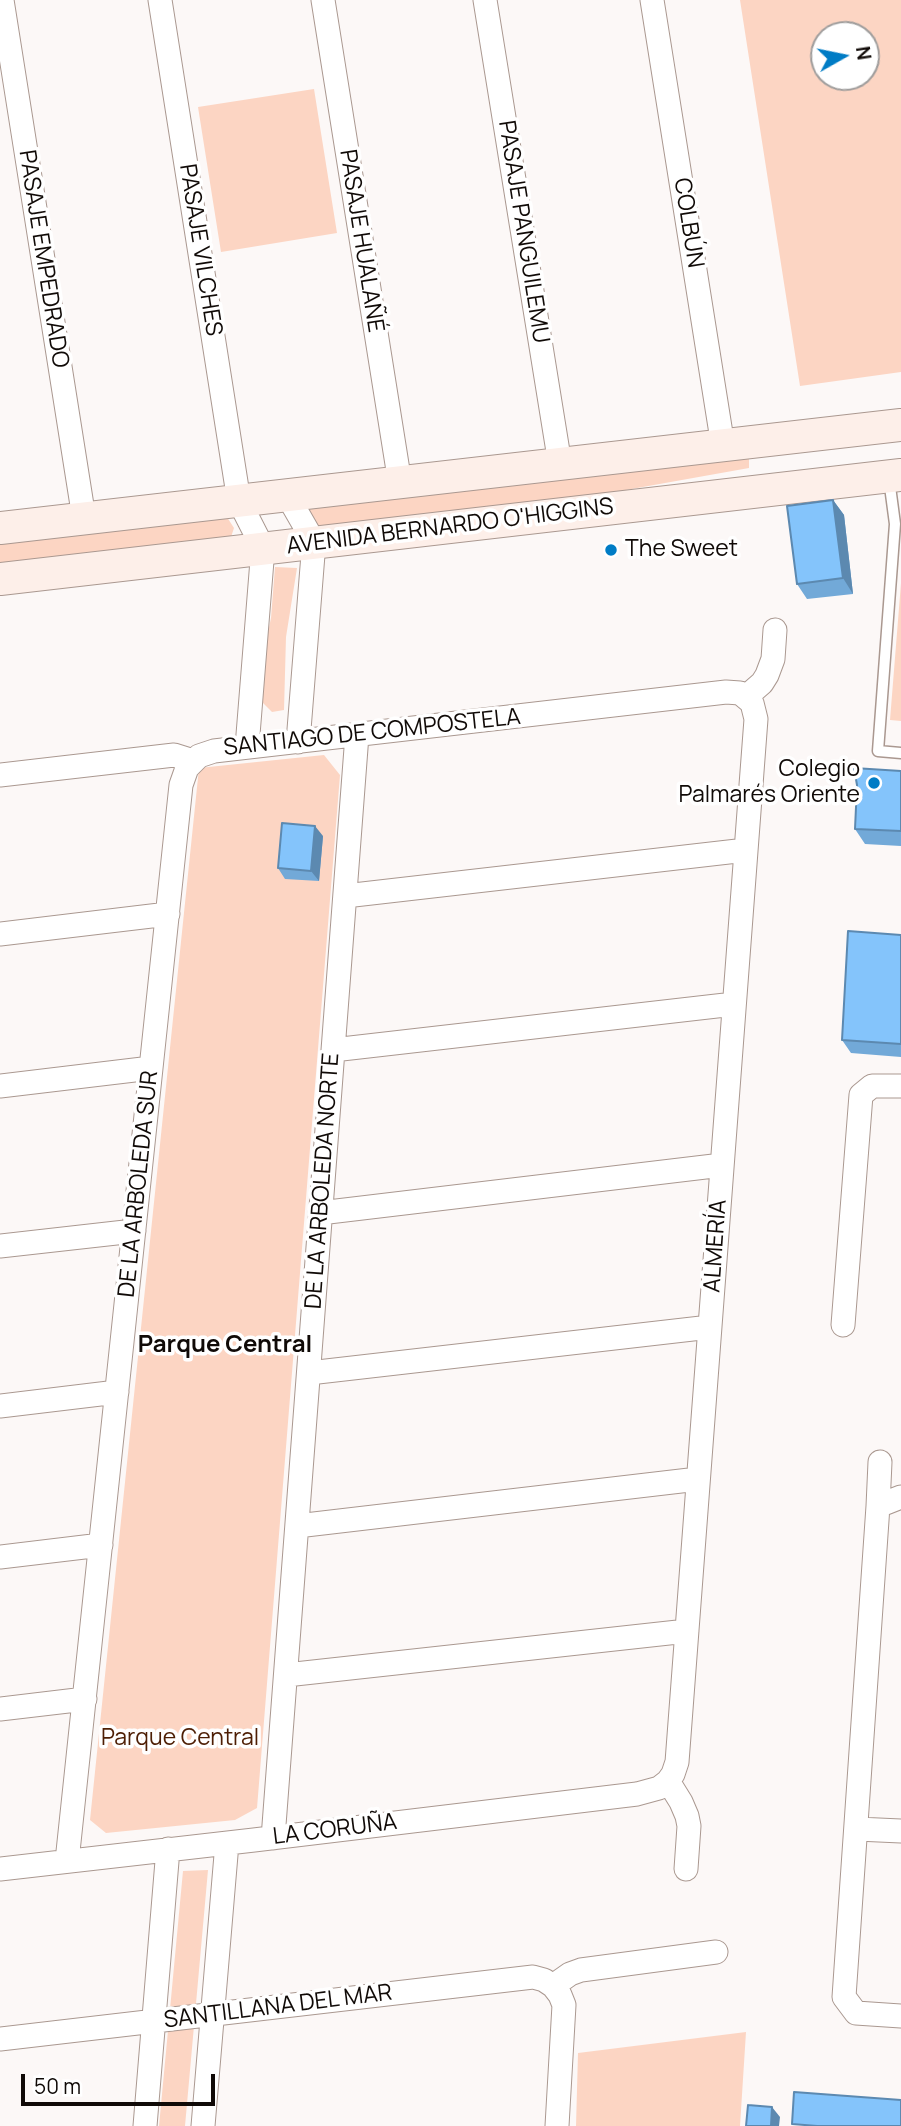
<!DOCTYPE html>
<meta charset="utf-8">
<style>
body{margin:0}
#map{position:relative;width:901px;height:2126px;overflow:hidden;background:#fcf8f7;font-family:Manrope,sans-serif}
canvas{display:block}
.north{position:absolute;left:810px;top:21px;width:70px;height:70px;box-sizing:border-box;background:#fff;border:2px solid #9f9d9c;border-radius:50%;rotate:81deg;font-size:19px;font-weight:700;line-height:28px;text-align:center;color:#100a07}
.north::after{content:'';display:block;margin:auto;width:24px;height:32px;background:#007cc5;clip-path:polygon(50% 0,100% 100%,50% 72%,0 100%)}
.scale{position:absolute;left:21px;top:2074px;width:194px;height:32px;box-sizing:border-box;border:4px solid #100a07;border-top:0;padding-left:9px;font-size:21px;line-height:24px;white-space:nowrap;color:#100a07;-webkit-text-stroke:5px #fff;paint-order:stroke}
</style>
<div id="map">
<canvas width="901" height="2126"></canvas>
<div class="north">N</div>
<div class="scale">50 m</div>
</div>
<script>
const ctx = document.querySelector('canvas').getContext('2d');
ctx.lineJoin = 'round';
function fillPath(path, color) { ctx.fillStyle = color; ctx.fill(path, 'evenodd'); }
const poly = rows => new Path2D(rows.map(r => 'M' + r).join(''));
function stroke(path, color, width, dash) { ctx.strokeStyle = color; ctx.lineWidth = width; ctx.lineCap = dash ? 'butt' : 'round'; ctx.setLineDash(dash || []); ctx.stroke(path); }
function drawText(font, color, halo, rows, align = 'center') {
  ctx.font = font + ' Manrope,sans-serif'; ctx.lineWidth = 7; ctx.setLineDash([]); ctx.textBaseline = 'middle'; ctx.strokeStyle = halo; ctx.fillStyle = color; for (const [text, x, y, turn = 0] of rows) {
    ctx.save(); ctx.translate(x, y); ctx.rotate((+turn || 0) * Math.PI / 180); ctx.textAlign = isNaN(turn) ? turn : align; if (halo) ctx.strokeText(text, 0, 0); ctx.fillText(text, 0, 0); ctx.restore();
  }
}
const green = poly([
 [740,0,901,0,901,372,800,386],
 [824,35,866,35,866,77,824,77],
 [314,89,337,233,221,252,198,107],
 [749,455,749,468,598,495,321,527,310,524,305,516,310,500],
 [225,514,234,528,230,540,0,569,0,544],
 [275,567,297,568,286,637,284,710,272,712,255,695,271,618],
 [901,583,901,721,890,720],
 [324,755,340,775,257,1808,235,1820,106,1833,90,1820,199,768],
 [208,1870,185,2126,159,2126,183,1871],
 [746,2032,740,2126,576,2126,578,2053]
]);
const lane = poly([
 [889,479,895,524,878,751,901,753]
]);
const street = poly([
 [2,0,84,518],
 [160,0,239,501,263,548,247,747],
 [323,0,400,483],
 [485,0,560,464],
 [652,0,723,446],
 [287,495,314,542,298,742],
 [746,697,762,683,767,675,773,659,775,630],
 [0,775,174,755,193,761],
 [345,896,746,850],
 [0,934,168,914],
 [333,1050,734,1004],
 [0,1086,151,1068],
 [320,1213,722,1165],
 [0,1246,134,1231],
 [843,1325,861,1095,872,1086,901,1086],
 [309,1373,710,1327],
 [0,1406,117,1392],
 [901,1497,878,1506,844,1997,856,2013,901,2016],
 [878,1506,880,1462],
 [297,1526,698,1479],
 [0,1557,101,1545],
 [286,1675,687,1631],
 [0,1709,85,1699],
 [668,1781,681,1802,687,1816,689,1826,686,1869],
 [857,1829,901,1831],
 [273,1838,357,735],
 [0,1869,254,1840,637,1794,659,1788,668,1781,673,1774,677,1762,756,719,752,703,740,693,726,692,214,751,199,756,187,768,181,785,67,1861],
 [553,1986,570,1974,581,1970,716,1952],
 [0,2039,533,1977,544,1980,553,1986,560,1995,564,2005,557,2126],
 [145,2126,168,1849],
 [203,2126,227,1843]
]);
const secondary = poly([
 [0,528,901,425],
 [0,579,901,475]
]);
const wall = poly([
 [833,500,844,515,853,594,807,599,797,584],
 [901,771,901,846,865,844,855,829],
 [323,836,319,881,285,879,278,868],
 [901,935,901,1057,851,1053,842,1040]
]);
const shadedWall = poly([
 [833,500,844,515,853,594,843,578],
 [315,826,323,836,319,881,311,871],
 [772,2107,780,2117,779,2126,771,2126]
]);
const building = poly([
 [833,500,843,578,797,584,787,506,833,500],
 [854,768,901,771,901,831,855,829,857,785,854,768],
 [282,823,315,826,311,871,278,868,282,823],
 [848,931,901,935,901,1044,842,1040,848,931],
 [794,2092,901,2100,901,2126,817,2126,792,2124,794,2092],
 [748,2105,772,2107,771,2126,746,2126,748,2105]
]);
const markers = [
 [611,550,7,"#007cc5"],
 [874,783,7,"#007cc5"]
];
const streetNames = [
 ["COLBÚN",688,223,81],
 ["PASAJE PANGUILEMU",523,232,81],
 ["PASAJE HUALAÑÉ",361,241,81],
 ["PASAJE VILCHES",200,250,81],
 ["PASAJE EMPEDRADO",43,259,81],
 ["AVENIDA BERNARDO O'HIGGINS",450,527,-7],
 ["SANTIAGO DE COMPOSTELA",372,733,-6],
 ["DE LA ARBOLEDA NORTE",323,1181,-86],
 ["DE LA ARBOLEDA SUR",139,1184,-84],
 ["ALMERÍA",716,1246,-86],
 ["LA CORUÑA",335,1830,-7],
 ["SANTILLANA DEL MAR",278,2007,-7]
];
const poiNames = [
 ["The Sweet",625,550],
 ["Colegio",860,770,"right"],
 ["Palmarés Oriente",860,796,"right"]
];
const parkNames = [
 ["Parque Central",180,1739]
];
const neighbourhoodNames = [
 ["Parque Central",225,1345]
];
fillPath(green, '#fcd5c3');
stroke(lane, '#aa9890', 13);
stroke(street, '#aa9890', 25);
stroke(secondary, '#aa9890', 34);
stroke(lane, '#fff', 10);
stroke(street, '#fff', 23);
stroke(secondary, '#fdefe9', 32);
fillPath(wall, '#72a9d8');
fillPath(shadedWall, '#5c89b0');
fillPath(building, '#84c4fb');
stroke(building, '#5c89b0', 2);
for (const [x, y, r, color] of markers) { const dot = new Path2D(); dot.arc(x, y, r, 0, 2 * Math.PI); ctx.fillStyle = color; ctx.fill(dot); stroke(dot, '#fff', 2.5); }
drawText('23px', '#100a07', '#fff', streetNames);
drawText('23px', '#100a07', '#fff', poiNames, 'left');
drawText('23px', '#4d1e04', '#fff', parkNames);
drawText('bold 24px', '#100a07', '#fff', neighbourhoodNames);
</script>
